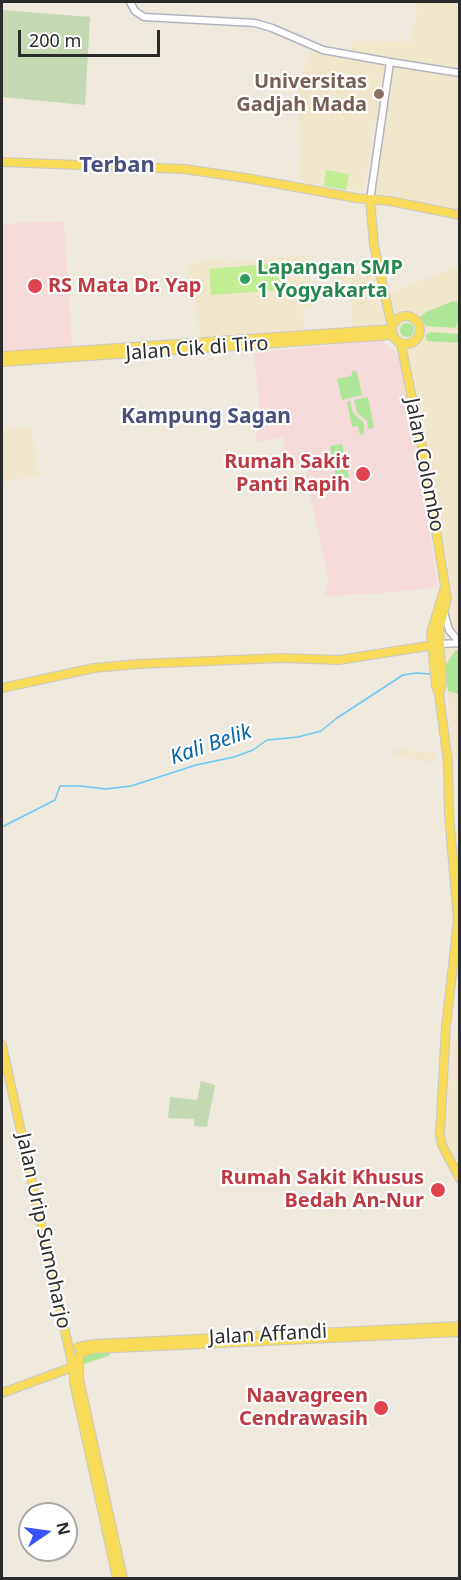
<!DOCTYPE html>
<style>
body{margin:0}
#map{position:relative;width:461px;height:1580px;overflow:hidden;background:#eee8dd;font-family:"Noto Sans",sans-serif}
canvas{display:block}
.frame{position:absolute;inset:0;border:3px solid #2b2b2b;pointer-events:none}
.north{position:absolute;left:18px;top:1502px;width:60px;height:60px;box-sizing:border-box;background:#fff;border:2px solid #aaa;border-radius:50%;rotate:77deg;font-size:16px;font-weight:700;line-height:24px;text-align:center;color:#2b2b2b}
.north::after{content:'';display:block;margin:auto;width:21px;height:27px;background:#3952ff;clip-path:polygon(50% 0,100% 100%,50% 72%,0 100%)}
.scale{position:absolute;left:18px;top:30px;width:142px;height:27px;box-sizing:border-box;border:3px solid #2b2b2b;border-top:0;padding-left:8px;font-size:18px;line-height:21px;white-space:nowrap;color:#2b2b2b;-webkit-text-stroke:4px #fff;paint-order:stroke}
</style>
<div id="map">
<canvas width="461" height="1580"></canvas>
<div class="frame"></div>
<div class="north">N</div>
<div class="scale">200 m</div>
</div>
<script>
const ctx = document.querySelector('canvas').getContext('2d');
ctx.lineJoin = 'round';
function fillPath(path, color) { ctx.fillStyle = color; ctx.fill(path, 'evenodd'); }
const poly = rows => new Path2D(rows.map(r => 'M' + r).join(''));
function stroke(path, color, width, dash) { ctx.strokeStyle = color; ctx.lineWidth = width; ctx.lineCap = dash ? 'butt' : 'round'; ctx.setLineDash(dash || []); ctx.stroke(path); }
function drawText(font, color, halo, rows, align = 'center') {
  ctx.font = font + ' "Noto Sans",sans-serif'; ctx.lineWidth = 4.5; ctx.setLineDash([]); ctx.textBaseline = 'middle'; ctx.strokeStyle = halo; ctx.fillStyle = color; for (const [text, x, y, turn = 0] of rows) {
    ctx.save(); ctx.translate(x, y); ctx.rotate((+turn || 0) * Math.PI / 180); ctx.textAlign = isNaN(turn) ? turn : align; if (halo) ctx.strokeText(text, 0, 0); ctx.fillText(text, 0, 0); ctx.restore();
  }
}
const education = poly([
 [419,2,459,2,459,209,377,195,374,188,386,121,375,119,365,184,362,191,304,183,299,176,301,157,299,82,311,51,348,58,351,41,410,42],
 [307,255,312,307,303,308,304,334,201,341,195,299,191,299,186,264,223,259,223,263],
 [459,266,459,759,453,760,447,682,446,632,453,594,406,340,401,338,398,333,399,325,390,293],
 [373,269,383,318,382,323,380,327,353,328,351,294,340,295,338,275],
 [31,427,38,476,2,481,2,431],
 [395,748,436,755,434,763,394,755],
 [459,1032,459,1168,447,1144,445,1131,447,1119,452,1040]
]);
const medical = poly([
 [64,221,72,348,2,352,2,224],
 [380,340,399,355,416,444,438,587,383,593,325,596,327,581,329,580,303,463,289,465,283,437,255,442,260,411,254,353]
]);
const green = poly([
 [453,301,457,302,459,309,459,320,455,328,426,326,420,317,426,312],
 '400 330a7 7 0 1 1 14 0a7 7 0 1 1-14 0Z',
 [430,332,459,334,459,343,427,341,425,335],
 [353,370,357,372,362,395,342,400,337,379,351,376],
 [368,397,374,428,368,429,367,421,357,412,354,400],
 [350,401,353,413,364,423,364,434,360,435,358,426,352,427,347,402],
 [342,444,349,477,336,480,330,446],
 [456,650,459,650,459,694,448,691,447,682,446,664],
 [113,1351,108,1356,81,1365,81,1357,87,1353]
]);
const cemetery = poly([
 [2,10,90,17,85,105,2,97],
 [201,1081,215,1085,207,1127,194,1126,194,1119,168,1118,170,1097,197,1100]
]);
const pitch = poly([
 [326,170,349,174,346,190,324,186],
 [279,263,281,290,211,295,209,269]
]);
const stream = poly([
 [2,827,55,800,60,786,80,786,106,789,131,786,196,765,234,757,253,750,267,740,298,737,321,731,337,718,403,675,416,673,430,674]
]);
const minor = poly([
 [130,2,135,11,144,17,255,23,272,28,323,50,390,62,370,200],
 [390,62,460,73],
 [444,612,449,630,460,643],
 [440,644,460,643]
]);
const major = poly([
 [2,162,184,169,246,178,356,198,390,201,460,215],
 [370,200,374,245,392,328],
 '392 330a14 14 0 1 1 28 0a14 14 0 1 1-28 0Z',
 [401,344,425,462,447,598,439,630,442,685,439,694],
 [2,356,392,329],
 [2,362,393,335],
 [445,587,431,633,436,686,439,694,448,762,449,814,458,920,446,1027,440,1135,442,1145,460,1179],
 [2,688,94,668,138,664,281,658,339,660,440,644],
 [2,1045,74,1372,74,1383,117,1578],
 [78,1347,94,1344,460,1326],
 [76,1376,79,1379,123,1578],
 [79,1379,79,1356,82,1352,94,1349,460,1332],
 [2,1393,73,1367]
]);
const markers = [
 [379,94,6,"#8d6e63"],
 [245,279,6,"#2e9e5b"],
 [35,286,8,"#e0444e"],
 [363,474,8,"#e0444e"],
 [438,1190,8,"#e0444e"],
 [381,1408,8,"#e0444e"]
];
const educationNames = [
 ["Universitas",367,82],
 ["Gadjah Mada",367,105]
];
const leisureNames = [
 ["Lapangan SMP",257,268],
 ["1 Yogyakarta",257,291]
];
const healthNames = [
 ["RS Mata Dr. Yap",48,286,"left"],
 ["Rumah Sakit",350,462],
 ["Panti Rapih",350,485],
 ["Rumah Sakit Khusus",424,1178],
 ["Bedah An-Nur",424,1201],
 ["Naavagreen",368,1396],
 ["Cendrawasih",368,1419]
];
const streetNames = [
 ["Jalan Cik di Tiro",197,349,-4],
 ["Jalan Colombo",424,465,79],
 ["Jalan Urip Sumoharjo",43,1231,78],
 ["Jalan Affandi",268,1335,-3]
];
const neighbourhoodNames = [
 ["Kampung Sagan",206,417]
];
const waterNames = [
 ["Kali Belik",211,745,-19]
];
const quarterNames = [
 ["Terban",117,166]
];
fillPath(education, '#f0e6cc');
fillPath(medical, '#f5dada');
fillPath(green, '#ade697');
fillPath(cemetery, '#c3d8b3');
fillPath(pitch, '#c2ee93');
stroke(stream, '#6cc7f4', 1.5);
stroke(minor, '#b1b3c0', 9);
stroke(major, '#c8c8c8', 10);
stroke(minor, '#fff', 6);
stroke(major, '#f7db59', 8);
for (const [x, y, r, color] of markers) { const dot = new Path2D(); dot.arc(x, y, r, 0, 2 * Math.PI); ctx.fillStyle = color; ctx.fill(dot); stroke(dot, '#fff', 2); }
drawText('bold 20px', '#785e54', '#fff', educationNames, 'right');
drawText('bold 20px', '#27864d', '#fff', leisureNames, 'left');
drawText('bold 20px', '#be3a42', '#fff', healthNames, 'right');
drawText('20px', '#2b2b2b', '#fff', streetNames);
drawText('bold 21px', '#49507e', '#fff', neighbourhoodNames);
drawText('italic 21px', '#0864a3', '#fff', waterNames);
drawText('bold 22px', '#49507e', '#fff', quarterNames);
</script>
